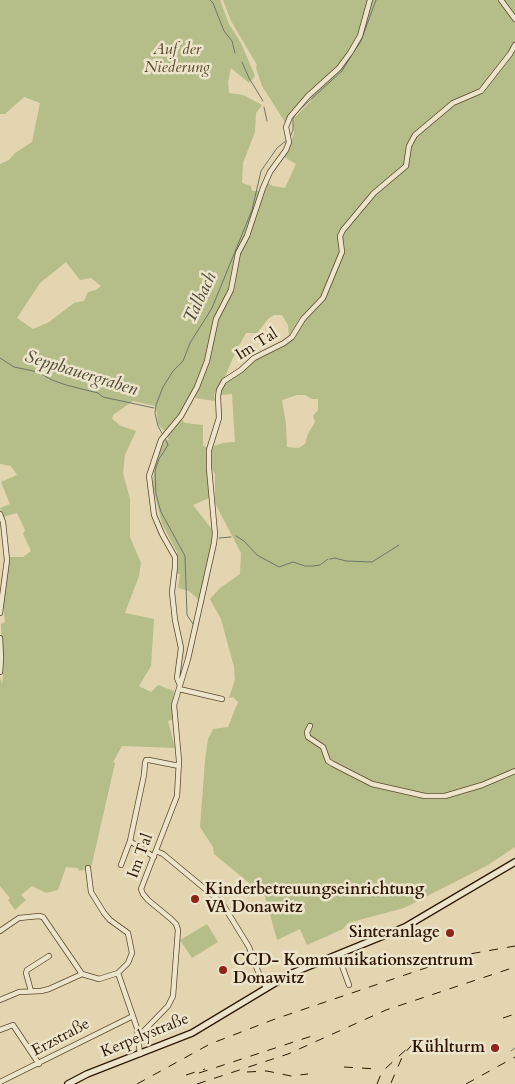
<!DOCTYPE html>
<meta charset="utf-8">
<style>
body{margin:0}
canvas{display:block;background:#e2d5af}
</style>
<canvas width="515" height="1084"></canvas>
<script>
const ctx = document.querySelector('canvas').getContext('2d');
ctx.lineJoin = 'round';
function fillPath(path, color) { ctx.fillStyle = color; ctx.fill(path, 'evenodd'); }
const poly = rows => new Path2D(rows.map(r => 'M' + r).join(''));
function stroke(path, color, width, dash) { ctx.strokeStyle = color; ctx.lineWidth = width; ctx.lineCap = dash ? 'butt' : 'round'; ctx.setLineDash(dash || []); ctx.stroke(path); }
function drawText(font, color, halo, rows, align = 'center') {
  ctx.font = font + ' Cardo,serif'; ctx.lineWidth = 5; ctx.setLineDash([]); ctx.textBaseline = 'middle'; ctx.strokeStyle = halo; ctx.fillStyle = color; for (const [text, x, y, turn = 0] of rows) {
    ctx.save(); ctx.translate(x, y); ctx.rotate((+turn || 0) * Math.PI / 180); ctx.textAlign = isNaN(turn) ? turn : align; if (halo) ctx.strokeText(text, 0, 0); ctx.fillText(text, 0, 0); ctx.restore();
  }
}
const green = poly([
 [0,0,220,0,229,24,241,43,255,76,249,83,231,68,228,82,229,93,243,95,262,105,256,113,255,132,243,163,242,183,251,186,252,191,260,191,249,227,240,246,230,288,220,307,202,369,191,397,179,418,165,431,159,426,158,423,156,406,133,401,113,415,112,419,121,426,136,431,125,455,123,473,130,499,130,537,141,563,139,576,125,613,154,619,151,666,139,686,151,692,158,685,174,691,172,705,173,719,168,721,175,748,122,746,113,762,115,763,91,868,79,871,78,868,66,867,58,890,46,893,32,886,21,895,26,900,15,910,8,900,10,898,0,886,0,677,2,684,3,677,1,624,5,622,3,603,9,557,23,557,31,551,23,534,25,530,17,513,3,517,0,508,10,504,1,482,17,475,11,466,0,464,0,164,9,160,15,153,32,142,40,103,24,97,5,114,0,114],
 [66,262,80,280,91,278,101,286,96,290,88,292,84,301,74,303,49,322,33,329,17,318,40,283],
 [223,0,515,0,515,847,488,865,404,908,348,923,343,929,307,945,300,929,277,940,265,896,214,854,213,847,200,827,205,761,208,739,213,729,228,727,238,702,233,697,229,698,235,679,234,667,221,619,210,599,220,588,240,574,241,553,215,503,215,474,211,467,211,451,214,446,223,443,235,442,232,394,220,395,220,389,224,382,239,374,259,357,286,344,291,340,306,318,323,301,333,281,329,281,322,296,300,318,289,336,288,325,282,315,274,315,268,319,257,333,246,333,236,351,224,379,221,381,216,390,214,395,215,401,195,398,210,358,219,316,230,297,238,258,266,182,273,186,285,188,296,164,284,157,293,137,294,132,293,125,295,117,312,100,309,93,294,108,285,122,262,86,256,68,257,65,231,21],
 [297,395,305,395,312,399,318,399,318,410,313,416,315,422,308,434,305,444,299,448,287,447,286,424,282,400],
 [181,419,185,423,203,425,203,446,207,447,207,460,211,499,209,498,193,505,214,532,200,601,189,591,178,588,180,574,177,574,177,552,162,524,153,487,155,463,164,441,169,440,167,435],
 [207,924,218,942,192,958,180,940]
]);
const stream = poly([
 [210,0,213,3,224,31,232,41,235,53],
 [242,62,249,78,263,101],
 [264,107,267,121],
 [290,137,293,130,293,119,296,113,342,71,351,56,361,41,376,0],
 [0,358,14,367,38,372,52,380,66,385,98,393,103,397,154,408],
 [163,435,158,426,155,413,156,405,163,387,173,371,183,361,190,343,212,308,252,210,261,171,277,148,287,140],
 [165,438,168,445,159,459,155,471,156,494,161,512,185,556,187,615,193,624],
 [236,536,244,541,257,555,279,567,293,562,305,566,313,566,320,565,328,559],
 [219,538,231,537],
 [330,559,335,558,346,561,372,562,399,545],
 [511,1051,515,1048]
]);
const street = poly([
 [501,0,515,19],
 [0,514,3,522,7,560,0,613],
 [0,638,1,658,0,672],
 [180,685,177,678,181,648,175,620,172,592,175,567,175,557,162,534,154,515,149,476,161,440,181,416,197,387,207,361,216,319,231,290,238,253,247,236,263,188,270,172,286,150,289,142,286,127,290,117,308,96,339,68,350,53,360,36,370,0],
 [179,689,222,699],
 [310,726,307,732,308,737,323,747,328,761,333,764,372,784,425,796,445,796,482,785,515,771],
 [156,851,163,854,222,903,249,947,257,969,266,988],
 [154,857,130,841,144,775,145,763,146,760,149,760,179,766],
 [121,865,130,841],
 [0,931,19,918,39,916,43,917,82,974],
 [338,955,349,985],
 [118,973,137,1028,140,1054],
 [31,991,26,973,27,970,49,956],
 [0,1000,19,992,41,991,49,989,82,974,99,979,118,973,128,963,132,953,128,933,110,920,104,913,91,892,88,868],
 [0,1030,13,1025,39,1064],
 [138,1037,168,1006,173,996,178,930,176,924,171,919,148,900,143,894,141,889,177,796,179,761,174,705,188,659,214,543,215,534,209,468,209,450,219,418,218,397,219,390,224,381,241,370,254,358,284,343,292,337,303,319,323,298,342,252,340,236,343,230,374,193,406,166,409,146,415,135,453,103,481,91,510,54,515,45],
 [0,1082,133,1016]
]);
const secondary = poly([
 [68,1084,87,1074,192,1033,290,974,405,927,515,862]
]);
const rail = poly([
 [503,1018,515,1014],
 [344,1067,377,1069],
 [247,1072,267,1071,291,1076,308,1074],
 [199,1073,318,1034],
 [186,1075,205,1069],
 [391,1083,403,1055,416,1040],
 [137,1084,210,1044,275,1019,464,955,515,946],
 [197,1084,288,1054,386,1010,515,967],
 [377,1084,381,1074,386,1068,410,1046],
 [466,1084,515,1057]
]);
const markers = [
 [195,899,5,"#8f2418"],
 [450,933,5,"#8f2418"],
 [223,970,5,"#8f2418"],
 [495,1048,5,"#8f2418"]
];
const parkNames = [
 ["Auf der",177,50],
 ["Niederung",177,68]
];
const streetNames = [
 ["Im Tal",257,345,-32],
 ["Im Tal",141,856,-70],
 ["Kerpelystraße",145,1036,-22],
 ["Erzstraße",61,1038,-28]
];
const poiNames = [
 ["Kinderbetreuungseinrichtung",205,890],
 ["VA Donawitz",205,908],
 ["Sinteranlage",440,933,"right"],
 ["CCD- Kommunikationszentrum",233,961],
 ["Donawitz",233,979],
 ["Kühlturm",485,1048,"right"]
];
const waterNames = [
 ["Talbach",201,298,-65],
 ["Seppbauergraben",81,374,17]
];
fillPath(green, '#b5bd89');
stroke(stream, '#6d776b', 1);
stroke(street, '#5c462e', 6);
stroke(secondary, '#2f1603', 8);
stroke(street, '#ece4cb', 4.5);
stroke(secondary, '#ece4cb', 5.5);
stroke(rail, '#2f1603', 1, [9, 9]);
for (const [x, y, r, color] of markers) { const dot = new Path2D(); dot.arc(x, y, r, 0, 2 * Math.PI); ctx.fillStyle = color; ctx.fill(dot); stroke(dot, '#ece4cb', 2); }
drawText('italic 16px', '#57482b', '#ece4cb', parkNames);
drawText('16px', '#2f1603', '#ece4cb', streetNames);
drawText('bold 16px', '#2f1603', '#ece4cb', poiNames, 'left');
drawText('italic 18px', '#4e4737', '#ece4cb', waterNames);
</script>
